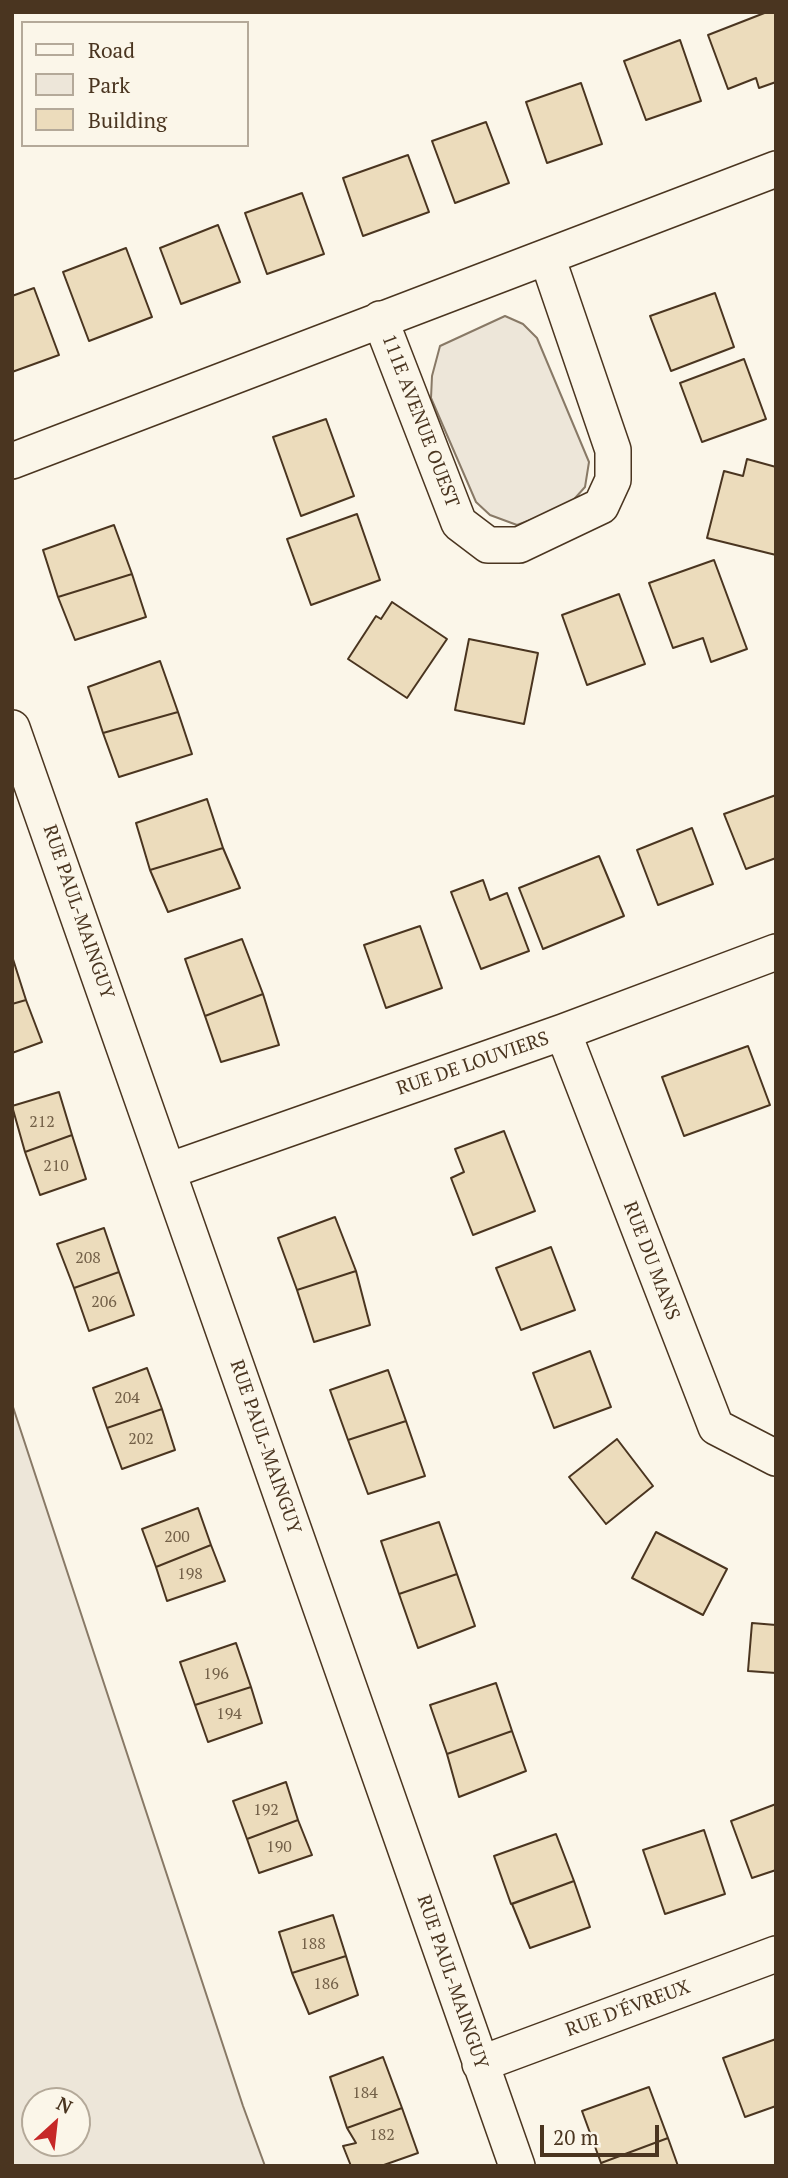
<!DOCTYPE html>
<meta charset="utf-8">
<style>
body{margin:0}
#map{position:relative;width:788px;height:2178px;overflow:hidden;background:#fbf6e9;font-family:"PT Serif",serif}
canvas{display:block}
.frame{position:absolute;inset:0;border:14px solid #4a3520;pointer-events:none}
.legend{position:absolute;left:21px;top:21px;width:228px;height:126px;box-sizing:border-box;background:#fbf6e9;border:2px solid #b4a999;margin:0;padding:9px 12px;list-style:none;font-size:21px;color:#4a3520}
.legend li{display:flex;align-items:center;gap:14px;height:35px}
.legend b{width:35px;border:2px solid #b4a999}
.north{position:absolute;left:21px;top:2087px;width:70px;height:70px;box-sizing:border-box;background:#fbf6e9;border:2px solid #b4a999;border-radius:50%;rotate:27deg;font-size:19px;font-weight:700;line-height:28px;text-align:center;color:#4a3520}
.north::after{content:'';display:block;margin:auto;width:24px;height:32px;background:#c62828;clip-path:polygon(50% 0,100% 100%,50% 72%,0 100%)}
.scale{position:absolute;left:540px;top:2125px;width:119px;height:32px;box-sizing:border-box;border:4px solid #4a3520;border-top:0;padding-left:9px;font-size:21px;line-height:24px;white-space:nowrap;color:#4a3520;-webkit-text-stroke:5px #fbf6e9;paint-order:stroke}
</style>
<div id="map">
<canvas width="788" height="2178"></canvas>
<div class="frame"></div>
<ul class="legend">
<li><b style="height:9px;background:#fbf6e9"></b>Road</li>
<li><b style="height:19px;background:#ede6d9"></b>Park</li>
<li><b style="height:19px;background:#ecdcbc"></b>Building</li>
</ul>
<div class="north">N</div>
<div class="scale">20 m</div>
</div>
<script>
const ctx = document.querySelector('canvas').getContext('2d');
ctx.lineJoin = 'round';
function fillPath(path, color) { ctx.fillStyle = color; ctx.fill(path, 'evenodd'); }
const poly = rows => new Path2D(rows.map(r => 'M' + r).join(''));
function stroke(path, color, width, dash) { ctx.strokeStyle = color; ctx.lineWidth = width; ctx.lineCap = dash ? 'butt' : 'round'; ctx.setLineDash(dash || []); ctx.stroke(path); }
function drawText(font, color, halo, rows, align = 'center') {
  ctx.font = font + ' "PT Serif",serif'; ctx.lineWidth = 5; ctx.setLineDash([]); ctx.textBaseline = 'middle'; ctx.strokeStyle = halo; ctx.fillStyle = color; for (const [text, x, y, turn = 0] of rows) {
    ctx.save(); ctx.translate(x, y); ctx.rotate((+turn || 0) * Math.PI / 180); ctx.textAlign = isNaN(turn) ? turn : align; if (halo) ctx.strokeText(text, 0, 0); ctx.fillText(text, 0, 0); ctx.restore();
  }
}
const green = poly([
 [505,316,523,324,537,338,589,462,585,487,568,506,517,525,490,515,476,502,431,398,432,376,440,346,505,316],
 [12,1404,243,2106,265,2166,12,2166,12,1404],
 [35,2101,77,2101,77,2143,35,2143,35,2101]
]);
const building = poly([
 [767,12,776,12,776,82,759,88,756,78,728,89,708,35,767,12],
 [680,40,701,101,646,120,624,61,680,40],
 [581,83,602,144,547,163,526,102,581,83],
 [486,122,509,183,455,203,432,141,486,122],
 [408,155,429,212,363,236,343,178,408,155],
 [302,193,324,254,267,274,245,213,302,193],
 [218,225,240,282,181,304,160,248,218,225],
 [126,248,152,317,89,341,63,272,126,248],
 [34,288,59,355,12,372,12,296,34,288],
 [715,293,734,347,671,371,650,316,715,293],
 [744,359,766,419,702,442,680,383,744,359],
 [326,419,354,496,301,516,273,437,326,419],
 [747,459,776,467,776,555,707,538,724,471,743,476,747,459],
 [357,514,380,580,311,605,287,539,357,514],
 [114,525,132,574,58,597,43,550,114,525],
 [714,560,747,649,711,662,703,638,673,648,649,583,714,560],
 [132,574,146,617,75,640,58,597,132,574],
 [619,594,645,664,587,685,562,615,619,594],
 [392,602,447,639,407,698,348,659,376,616,381,619,392,602],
 [469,639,538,653,524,724,455,710,469,639],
 [160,661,178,712,103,733,88,687,160,661],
 [178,712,192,754,119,777,103,733,178,712],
 [776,795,776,858,746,869,724,814,776,795],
 [207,799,223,848,150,870,136,823,207,799],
 [692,828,713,884,658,905,637,850,692,828],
 [223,848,240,888,168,912,150,870,223,848],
 [599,856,624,916,543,949,519,888,599,856],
 [483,880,490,900,507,893,529,951,481,969,451,892,483,880],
 [420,926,442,988,386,1008,364,945,420,926],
 [242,939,263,994,205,1016,185,959,242,939],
 [12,956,26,1000,12,1004,12,956],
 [263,994,279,1045,221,1062,205,1016,263,994],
 [26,1000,42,1042,12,1053,12,1004,26,1000],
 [748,1046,770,1105,684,1136,662,1077,748,1046],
 [59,1092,72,1135,25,1152,12,1106,59,1092],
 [504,1131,535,1211,473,1235,451,1178,464,1172,455,1149,504,1131],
 [72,1135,86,1179,40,1195,25,1152,72,1135],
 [335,1217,356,1271,297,1290,278,1238,335,1217],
 [104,1228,119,1272,74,1288,57,1244,104,1228],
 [551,1247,575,1310,521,1330,496,1268,551,1247],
 [356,1271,370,1325,314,1342,297,1290,356,1271],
 [119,1272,134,1315,89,1331,74,1288,119,1272],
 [590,1351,611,1407,554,1428,533,1373,590,1351],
 [147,1368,162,1409,107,1428,93,1388,147,1368],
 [388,1370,406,1421,348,1440,330,1390,388,1370],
 [162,1409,175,1450,122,1469,107,1428,162,1409],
 [406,1421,425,1476,368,1494,348,1440,406,1421],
 [617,1439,653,1486,606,1524,569,1477,617,1439],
 [198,1508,211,1545,156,1567,142,1529,198,1508],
 [439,1522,457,1574,399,1594,381,1541,439,1522],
 [656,1532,727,1569,703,1615,632,1578,656,1532],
 [211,1545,225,1581,167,1601,156,1567,211,1545],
 [457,1574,475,1626,418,1648,399,1594,457,1574],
 [752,1623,776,1625,776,1673,748,1671,752,1623],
 [236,1643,251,1687,195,1705,180,1662,236,1643],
 [496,1683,512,1731,447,1754,430,1705,496,1683],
 [251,1687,262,1723,208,1742,195,1705,251,1687],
 [512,1731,526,1771,459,1797,447,1754,512,1731],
 [286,1782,298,1820,247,1839,233,1801,286,1782],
 [776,1804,776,1870,752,1878,731,1821,776,1804],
 [298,1820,312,1855,259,1873,247,1839,298,1820],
 [704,1830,725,1894,665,1914,643,1850,704,1830],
 [556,1834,574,1881,511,1904,494,1856,556,1834],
 [574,1881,590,1927,530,1948,512,1904,574,1881],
 [333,1915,346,1956,292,1973,279,1932,333,1915],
 [346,1956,358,1995,309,2014,292,1973,346,1956],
 [776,2039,776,2106,745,2117,723,2058,776,2039],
 [383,2057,402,2108,347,2128,330,2077,383,2057],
 [649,2087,668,2138,601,2163,582,2111,649,2087],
 [402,2108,418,2153,381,2166,351,2166,343,2146,356,2143,347,2128,402,2108],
 [668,2138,678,2166,602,2166,601,2163,668,2138]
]);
const minor = poly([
 [380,319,459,523,488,545,519,545,601,506,613,480,613,450,547,257],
 [12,461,776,169],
 [12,728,517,2166],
 [563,1032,716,1427,776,1458],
 [168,1171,563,1032,776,952],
 [480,2064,776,1954]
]);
const numberNames = [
 ["212",42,1122],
 ["210",56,1166],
 ["208",88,1258],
 ["206",104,1302],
 ["204",127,1398],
 ["202",141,1439],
 ["200",177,1537],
 ["198",190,1574],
 ["196",216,1674],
 ["194",229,1714],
 ["192",266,1810],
 ["190",279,1847],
 ["188",313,1944],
 ["186",326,1984],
 ["184",365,2093],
 ["182",382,2135]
];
const streetNames = [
 ["111E AVENUE OUEST",420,421,69],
 ["RUE PAUL-MAINGUY",78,912,71],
 ["RUE DE LOUVIERS",473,1064,-19],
 ["RUE DU MANS",651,1261,69],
 ["RUE PAUL-MAINGUY",265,1447,71],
 ["RUE PAUL-MAINGUY",452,1982,71],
 ["RUE D'ÉVREUX",628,2009,-20]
];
fillPath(green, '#ede6d9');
stroke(green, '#887966', 2);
fillPath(building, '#ecdcbc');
stroke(building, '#4a3520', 2);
stroke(minor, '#4a3520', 38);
stroke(minor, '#fbf6e9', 35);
drawText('16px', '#725f47', null, numberNames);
drawText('19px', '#4a3520', '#fbf6e9', streetNames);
</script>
